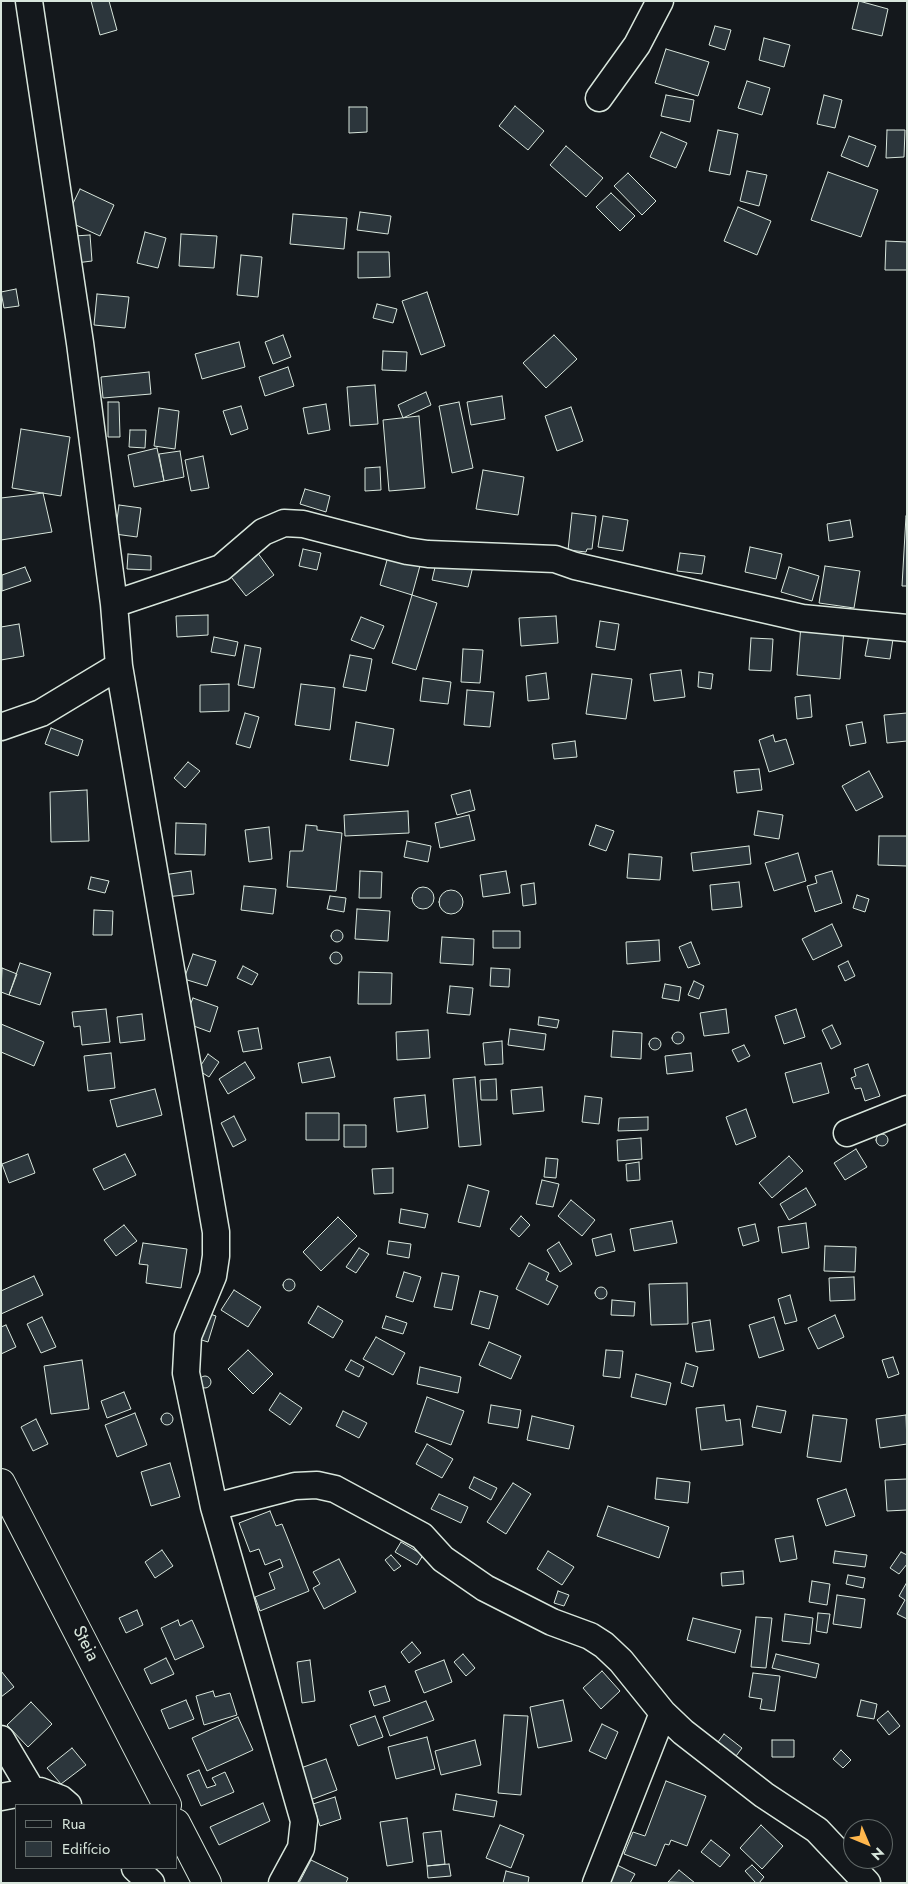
<!DOCTYPE html>
<meta charset="utf-8">
<style>
body{margin:0}
#map{position:relative;width:908px;height:1884px;overflow:hidden;background:#14181c;font-family:Jost,sans-serif}
canvas{display:block}
.frame{position:absolute;inset:0;border:2px solid #d8e6dc;pointer-events:none}
.legend{position:absolute;left:15px;top:1804px;width:162px;height:65px;box-sizing:border-box;background:#14181c;border:1px solid #626a69;margin:0;padding:6px 9px;list-style:none;font-size:15px;color:#d8e6dc}
.legend li{display:flex;align-items:center;gap:10px;height:25px}
.legend b{width:25px;border:1px solid #626a69}
.north{position:absolute;left:843px;top:1819px;width:50px;height:50px;box-sizing:border-box;background:#14181c;border:1px solid #626a69;border-radius:50%;rotate:135deg;font-size:14px;font-weight:700;line-height:20px;text-align:center;color:#d8e6dc}
.north::after{content:'';display:block;margin:auto;width:18px;height:22px;background:#ffb74d;clip-path:polygon(50% 0,100% 100%,50% 72%,0 100%)}
</style>
<div id="map">
<canvas width="908" height="1884"></canvas>
<div class="frame"></div>
<ul class="legend">
<li><b style="height:6px;background:#14181c"></b>Rua</li>
<li><b style="height:14px;background:#2c363c"></b>Edifício</li>
</ul>
<div class="north">N</div>
</div>
<script>
const ctx = document.querySelector('canvas').getContext('2d');
ctx.lineJoin = 'round';
function fillPath(path, color) { ctx.fillStyle = color; ctx.fill(path, 'evenodd'); }
const poly = rows => new Path2D(rows.map(r => 'M' + r).join(''));
function stroke(path, color, width, dash) { ctx.strokeStyle = color; ctx.lineWidth = width; ctx.lineCap = dash ? 'butt' : 'round'; ctx.setLineDash(dash || []); ctx.stroke(path); }
function drawText(font, color, halo, rows, align = 'center') {
  ctx.font = font + ' Jost,sans-serif'; ctx.lineWidth = 4; ctx.setLineDash([]); ctx.textBaseline = 'middle'; ctx.strokeStyle = halo; ctx.fillStyle = color; for (const [text, x, y, turn = 0] of rows) {
    ctx.save(); ctx.translate(x, y); ctx.rotate((+turn || 0) * Math.PI / 180); ctx.textAlign = isNaN(turn) ? turn : align; if (halo) ctx.strokeText(text, 0, 0); ctx.fillText(text, 0, 0); ctx.restore();
  }
}
const building = poly([
 [91,1,109,1,117,30,100,35,91,1],
 [859,1,888,9,882,36,852,29,859,1],
 [715,26,731,30,725,50,709,45,715,26],
 [764,38,790,45,784,67,759,60,764,38],
 [666,49,709,62,698,96,655,83,666,49],
 [747,81,770,88,762,115,738,108,747,81],
 [666,95,694,100,690,122,661,116,666,95],
 [824,95,842,100,835,128,817,124,824,95],
 [515,106,544,131,528,150,499,126,515,106],
 [349,107,367,107,367,132,349,133,349,107],
 [718,130,738,134,730,175,709,171,718,130],
 [887,130,905,130,904,157,886,158,887,130],
 [661,132,687,143,676,168,650,157,661,132],
 [849,136,876,146,868,167,841,156,849,136],
 [566,146,603,178,586,197,550,165,566,146],
 [747,171,767,175,759,206,740,201,747,171],
 [828,172,878,190,861,237,811,220,828,172],
 [628,173,656,201,642,215,614,186,628,173],
 [80,189,114,205,100,236,65,220,80,189],
 [611,193,635,216,620,231,596,207,611,193],
 [738,207,771,221,757,255,724,241,738,207],
 [360,212,391,216,388,234,357,230,360,212],
 [293,214,347,218,344,249,290,244,293,214],
 [145,232,166,238,158,268,137,263,145,232],
 [181,234,217,236,214,268,179,266,181,234],
 [90,235,92,261,76,263,74,236,90,235],
 [886,241,907,242,907,270,885,270,886,241],
 [358,252,389,252,390,277,358,278,358,252],
 [241,255,262,257,258,297,237,295,241,255],
 [16,289,19,306,4,308,1,292,16,289],
 [427,292,445,346,421,355,402,301,427,292],
 [97,294,129,297,125,328,94,325,97,294],
 [377,304,397,309,393,323,373,318,377,304],
 [283,335,291,357,273,364,265,342,283,335],
 [554,335,577,359,546,388,523,363,554,335],
 [239,342,245,367,202,379,195,354,239,342],
 [383,351,407,352,406,371,382,370,383,351],
 [288,367,294,386,265,396,259,377,288,367],
 [149,372,151,394,103,398,101,377,149,372],
 [375,385,378,424,350,426,347,387,375,385],
 [426,392,431,405,403,418,398,405,426,392],
 [502,396,505,419,471,425,467,402,502,396],
 [108,402,119,402,120,437,108,437,108,402],
 [459,402,473,468,452,473,439,406,459,402],
 [326,404,330,430,308,434,303,408,326,404],
 [241,406,248,429,231,435,223,411,241,406],
 [571,407,583,441,557,451,545,416,571,407],
 [159,408,179,411,175,449,154,446,159,408],
 [419,416,425,488,389,491,383,420,419,416],
 [21,429,70,437,61,496,12,488,21,429],
 [130,430,146,430,145,448,129,447,130,430],
 [157,448,164,481,134,487,128,455,157,448],
 [180,451,184,477,164,481,159,454,180,451],
 [203,456,209,488,191,491,185,460,203,456],
 [380,467,381,490,365,491,365,468,380,467],
 [483,470,524,477,518,515,476,509,483,470],
 [305,489,330,496,326,512,300,504,305,489],
 [43,493,52,532,1,540,1,498,43,493],
 [119,505,141,508,137,537,115,534,119,505],
 [572,513,596,516,592,549,587,549,586,552,568,550,572,513],
 [603,516,628,520,623,551,598,547,603,516],
 [906,516,907,516,907,586,902,586,906,516],
 [850,520,853,537,829,541,827,524,850,520],
 [750,547,782,554,776,579,745,572,750,547],
 [303,549,321,553,317,570,299,566,303,549],
 [257,552,274,575,246,596,228,573,257,552],
 [389,553,421,562,412,595,380,585,389,553],
 [680,553,705,556,702,574,677,571,680,553],
 [128,554,151,556,151,570,127,569,128,554],
 [438,555,474,562,468,587,432,580,438,555],
 [825,566,860,571,854,608,819,603,825,566],
 [25,567,31,581,2,591,2,575,25,567],
 [789,567,819,576,812,601,781,592,789,567],
 [412,595,437,603,416,670,392,663,412,595],
 [208,615,208,635,177,637,176,616,208,615],
 [556,616,558,643,521,646,519,618,556,616],
 [361,617,384,626,374,649,351,640,361,617],
 [600,621,619,624,615,650,596,647,600,621],
 [19,624,24,656,1,660,1,627,19,624],
 [801,625,844,629,840,679,797,675,801,625],
 [869,635,893,639,890,659,865,656,869,635],
 [214,637,238,642,235,656,211,652,214,637],
 [751,638,773,639,771,671,749,670,751,638],
 [245,645,261,648,254,688,238,685,245,645],
 [463,649,483,650,480,683,461,682,463,649],
 [350,655,372,659,366,691,343,687,350,655],
 [681,670,685,697,654,701,650,674,681,670],
 [699,672,713,674,711,689,698,687,699,672],
 [546,673,549,699,528,701,526,676,546,673],
 [592,674,632,679,626,719,586,714,592,674],
 [423,678,451,682,448,704,420,701,423,678],
 [229,684,229,711,200,712,200,685,229,684],
 [301,684,335,688,330,730,295,725,301,684],
 [467,690,494,692,490,727,464,725,467,690],
 [810,695,812,717,797,719,795,697,810,695],
 [245,713,259,717,250,748,236,744,245,713],
 [907,713,907,741,887,743,884,715,907,713],
 [356,722,394,729,388,766,350,760,356,722],
 [862,722,866,743,850,746,846,725,862,722],
 [51,728,83,740,78,756,45,744,51,728],
 [773,735,775,742,786,739,794,764,769,772,759,740,773,735],
 [575,741,577,757,554,759,552,744,575,741],
 [188,762,200,771,185,788,174,778,188,762],
 [759,769,762,790,737,793,734,771,759,769],
 [869,771,883,797,856,811,842,786,869,771],
 [87,790,89,841,51,842,50,792,87,790],
 [470,790,475,810,457,815,451,795,470,790],
 [408,811,409,833,345,836,344,815,408,811],
 [758,811,783,815,779,839,754,835,758,811],
 [469,815,475,840,440,848,435,823,469,815],
 [176,823,206,824,205,855,175,854,176,823],
 [306,825,317,826,317,830,342,833,336,891,287,887,290,851,303,851,306,825],
 [596,825,614,831,606,851,589,845,596,825],
 [269,827,272,859,249,862,245,830,269,827],
 [879,836,907,836,907,866,878,865,879,836],
 [407,841,431,846,428,862,404,857,407,841],
 [749,846,751,864,693,871,691,853,749,846],
 [798,853,806,881,774,891,765,863,798,853],
 [629,854,662,857,660,880,627,878,629,854],
 [191,871,194,894,166,897,163,875,191,871],
 [360,871,382,872,381,898,359,898,360,871],
 [506,871,510,893,483,897,480,875,506,871],
 [832,871,842,903,815,912,807,886,817,883,815,876,832,871],
 [91,877,109,881,105,893,88,889,91,877],
 [739,882,742,907,712,910,710,885,739,882],
 [534,883,536,904,523,906,521,885,534,883],
 [244,886,276,889,273,914,241,910,244,886],
 '412 898a11 11 0 1 1 22 0a11 11 0 1 1-22 0Z',
 '439 902a12 12 0 1 1 24 0a12 12 0 1 1-24 0Z',
 [857,895,869,899,865,912,853,908,857,895],
 [330,896,346,898,344,912,327,909,330,896],
 [357,909,390,911,388,941,355,939,357,909],
 [94,910,113,911,112,935,93,935,94,910],
 [832,924,842,946,813,960,802,939,832,924],
 '331 936a6 6 0 1 1 12 0a6 6 0 1 1-12 0Z',
 [493,931,520,931,520,948,493,948,493,931],
 [442,937,474,939,473,965,440,963,442,937],
 [659,940,660,961,627,964,626,942,659,940],
 [691,942,700,964,688,968,679,947,691,942],
 '330 958a6 6 0 1 1 12 0a6 6 0 1 1-12 0Z',
 [193,954,216,961,207,986,184,979,193,954],
 [848,961,855,976,845,981,838,966,848,961],
 [20,963,51,973,40,1005,9,995,20,963],
 [243,966,258,974,252,985,237,978,243,966],
 [2,968,17,974,9,995,1,992,2,968],
 [491,968,510,969,509,987,490,986,491,968],
 [359,972,392,973,391,1004,358,1004,359,972],
 [694,981,704,986,699,999,688,995,694,981],
 [665,984,681,987,679,1001,662,998,665,984],
 [450,986,473,988,470,1015,447,1013,450,986],
 [193,998,218,1007,210,1032,183,1022,193,998],
 [106,1009,110,1042,82,1045,80,1026,74,1027,72,1012,106,1009],
 [726,1009,729,1033,704,1036,700,1013,726,1009],
 [796,1009,805,1037,784,1044,775,1016,796,1009],
 [142,1014,145,1040,120,1043,117,1017,142,1014],
 [539,1017,559,1020,557,1028,538,1025,539,1017],
 [1,1024,44,1042,34,1066,1,1052,1,1024],
 [832,1025,841,1044,831,1049,822,1030,832,1025],
 [258,1028,262,1049,243,1052,238,1031,258,1028],
 [510,1029,546,1034,544,1050,508,1045,510,1029],
 [428,1030,430,1058,397,1060,396,1032,428,1030],
 [613,1031,642,1033,641,1059,611,1057,613,1031],
 '672 1038a6 6 0 1 1 12 0a6 6 0 1 1-12 0Z',
 '649 1044a6 6 0 1 1 12 0a6 6 0 1 1-12 0Z',
 [502,1041,503,1064,485,1065,483,1043,502,1041],
 [744,1045,750,1056,738,1062,732,1050,744,1045],
 [111,1053,115,1088,88,1091,84,1056,111,1053],
 [691,1053,693,1071,667,1074,665,1056,691,1053],
 [208,1054,219,1062,209,1077,198,1070,208,1054],
 [330,1057,335,1077,302,1083,298,1063,330,1057],
 [245,1062,255,1078,228,1094,219,1079,245,1062],
 [821,1063,829,1093,793,1103,785,1073,821,1063],
 [868,1064,880,1096,865,1101,861,1088,855,1089,851,1078,856,1076,854,1069,868,1064],
 [475,1077,481,1145,459,1147,453,1079,475,1077],
 [496,1079,497,1100,481,1100,480,1080,496,1079],
 [542,1087,544,1111,513,1114,511,1090,542,1087],
 [155,1089,162,1115,117,1127,110,1100,155,1089],
 [425,1095,428,1128,397,1132,394,1098,425,1095],
 [585,1096,602,1098,599,1124,582,1122,585,1096],
 [746,1109,756,1137,736,1145,726,1117,746,1109],
 [306,1113,339,1113,339,1140,306,1140,306,1113],
 [234,1116,246,1140,233,1147,221,1123,234,1116],
 [648,1117,648,1130,618,1131,619,1118,648,1117],
 [344,1125,366,1125,366,1147,344,1147,344,1125],
 '876 1140a6 6 0 1 1 12 0a6 6 0 1 1-12 0Z',
 [641,1138,642,1159,618,1161,617,1140,641,1138],
 [856,1149,867,1167,845,1180,834,1163,856,1149],
 [28,1154,35,1173,9,1183,2,1164,28,1154],
 [125,1154,136,1175,104,1190,93,1169,125,1154],
 [789,1156,803,1171,772,1198,759,1183,789,1156],
 [546,1158,558,1159,556,1178,544,1177,546,1158],
 [639,1162,640,1180,627,1181,626,1164,639,1162],
 [393,1168,393,1193,374,1194,372,1169,393,1168],
 [542,1180,559,1184,553,1207,536,1204,542,1180],
 [468,1185,489,1191,480,1227,458,1222,468,1185],
 [806,1188,816,1205,789,1220,780,1204,806,1188],
 [571,1200,595,1220,582,1236,558,1216,571,1200],
 [401,1209,428,1214,425,1228,399,1223,401,1209],
 [521,1216,530,1225,519,1237,510,1229,521,1216],
 [338,1217,357,1236,321,1271,303,1252,338,1217],
 [672,1221,677,1243,634,1251,630,1229,672,1221],
 [806,1223,809,1248,782,1253,778,1227,806,1223],
 [755,1224,759,1241,743,1246,738,1228,755,1224],
 [124,1225,137,1241,116,1256,104,1240,124,1225],
 [611,1234,615,1251,596,1256,592,1239,611,1234],
 [389,1241,411,1244,409,1258,387,1254,389,1241],
 [559,1242,572,1264,560,1272,547,1250,559,1242],
 [143,1243,187,1249,181,1288,146,1283,148,1265,139,1264,143,1243],
 [825,1246,856,1247,855,1272,824,1271,825,1246],
 [359,1248,369,1254,356,1273,346,1267,359,1248],
 [529,1263,549,1273,546,1280,558,1286,548,1305,516,1289,529,1263],
 [404,1272,421,1277,413,1302,396,1297,404,1272],
 [442,1273,459,1276,452,1310,434,1307,442,1273],
 [34,1276,43,1295,1,1314,1,1291,34,1276],
 [854,1277,855,1300,830,1301,829,1278,854,1277],
 '283 1285a6 6 0 1 1 12 0a6 6 0 1 1-12 0Z',
 [687,1283,688,1324,651,1325,649,1284,687,1283],
 '595 1293a6 6 0 1 1 12 0a6 6 0 1 1-12 0Z',
 [234,1290,261,1307,248,1327,221,1310,234,1290],
 [480,1291,498,1296,489,1329,471,1324,480,1291],
 [790,1295,797,1321,785,1324,778,1299,790,1295],
 [612,1300,635,1302,634,1316,611,1315,612,1300],
 [318,1306,343,1321,333,1338,308,1323,318,1306],
 [201,1311,216,1316,208,1342,192,1337,201,1311],
 [835,1315,844,1337,818,1349,808,1328,835,1315],
 [386,1316,407,1323,403,1334,382,1328,386,1316],
 [42,1317,56,1347,41,1353,27,1324,42,1317],
 [774,1317,784,1350,759,1358,749,1325,774,1317],
 [710,1320,714,1350,696,1352,692,1323,710,1320],
 [6,1325,16,1347,1,1354,1,1327,6,1325],
 [376,1337,405,1353,393,1375,363,1359,376,1337],
 [489,1342,521,1356,511,1379,479,1365,489,1342],
 [248,1350,273,1374,253,1394,228,1369,248,1350],
 [606,1350,623,1351,620,1378,603,1376,606,1350],
 [893,1357,899,1374,888,1378,882,1360,893,1357],
 [82,1360,89,1409,51,1414,44,1366,82,1360],
 [351,1360,364,1367,359,1377,345,1370,351,1360],
 [686,1363,698,1367,693,1387,681,1383,686,1363],
 [420,1367,461,1377,458,1393,417,1384,420,1367],
 [636,1374,671,1383,666,1405,631,1397,636,1374],
 '199 1382a6 6 0 1 1 12 0a6 6 0 1 1-12 0Z',
 [124,1392,131,1409,107,1418,101,1401,124,1392],
 [280,1393,302,1408,290,1425,269,1410,280,1393],
 [427,1397,464,1411,451,1445,415,1432,427,1397],
 [491,1405,521,1410,518,1428,488,1423,491,1405],
 [724,1405,726,1421,740,1419,743,1445,701,1450,696,1408,724,1405],
 [757,1406,786,1411,781,1433,752,1427,757,1406],
 [343,1411,367,1423,359,1438,336,1426,343,1411],
 '161 1419a6 6 0 1 1 12 0a6 6 0 1 1-12 0Z',
 [135,1413,147,1445,117,1457,105,1425,135,1413],
 [813,1415,847,1419,841,1462,807,1457,813,1415],
 [906,1415,907,1444,880,1448,876,1419,906,1415],
 [532,1416,574,1426,569,1449,527,1440,532,1416],
 [36,1419,48,1444,33,1451,21,1427,36,1419],
 [427,1444,453,1459,442,1478,416,1464,427,1444],
 [170,1463,180,1497,151,1506,141,1472,170,1463],
 [474,1477,497,1488,491,1500,469,1488,474,1477],
 [657,1478,690,1482,688,1503,655,1499,657,1478],
 [907,1479,907,1510,887,1511,885,1480,907,1479],
 [513,1483,531,1494,506,1534,487,1522,513,1483],
 [846,1489,855,1516,826,1526,817,1499,846,1489],
 [439,1494,468,1507,461,1523,431,1509,439,1494],
 [608,1506,669,1527,659,1558,597,1536,608,1506],
 [270,1511,276,1526,282,1524,309,1591,260,1611,255,1597,275,1589,269,1573,283,1567,280,1559,265,1565,259,1549,250,1552,239,1523,270,1511],
 [793,1536,797,1559,780,1562,775,1539,793,1536],
 [401,1542,423,1555,417,1565,395,1552,401,1542],
 [162,1550,173,1566,155,1578,145,1562,162,1550],
 [548,1551,574,1567,562,1585,537,1569,548,1551],
 [835,1551,867,1555,865,1567,833,1563,835,1551],
 [901,1552,907,1555,907,1564,899,1574,890,1568,901,1552],
 [391,1555,401,1566,394,1571,385,1560,391,1555],
 [339,1559,356,1592,324,1609,313,1588,320,1584,313,1572,339,1559],
 [743,1571,744,1584,722,1586,721,1573,743,1571],
 [848,1575,865,1578,863,1588,846,1584,848,1575],
 [812,1581,830,1584,827,1605,809,1602,812,1581],
 [907,1582,907,1619,897,1614,905,1600,899,1596,907,1582],
 [558,1591,569,1595,564,1606,554,1603,558,1591],
 [837,1595,865,1599,861,1628,833,1624,837,1595],
 [137,1610,143,1625,126,1633,119,1618,137,1610],
 [818,1613,830,1614,827,1633,816,1631,818,1613],
 [785,1614,813,1618,810,1644,782,1641,785,1614],
 [756,1617,772,1618,766,1668,751,1667,756,1617],
 [693,1618,741,1630,735,1653,687,1640,693,1618],
 [178,1620,180,1626,192,1620,204,1647,175,1660,161,1628,178,1620],
 [412,1642,421,1653,409,1663,401,1652,412,1642],
 [463,1654,475,1668,466,1676,454,1662,463,1654],
 [776,1654,819,1664,816,1678,772,1668,776,1654],
 [166,1658,174,1674,151,1684,144,1669,166,1658],
 [310,1660,315,1701,302,1703,297,1662,310,1660],
 [444,1660,452,1682,424,1693,415,1671,444,1660],
 [1,1671,14,1687,1,1697,1,1671],
 [602,1671,620,1691,601,1709,583,1688,602,1671],
 [753,1673,780,1676,775,1711,760,1709,762,1699,749,1697,753,1673],
 [385,1686,390,1701,374,1706,369,1691,385,1686],
 [213,1691,215,1697,230,1693,237,1715,204,1725,196,1696,213,1691],
 [186,1700,194,1719,169,1729,161,1710,186,1700],
 [563,1700,572,1741,538,1748,530,1707,563,1700],
 [861,1700,877,1704,874,1719,857,1716,861,1700],
 [426,1701,434,1720,390,1736,383,1717,426,1701],
 [31,1702,52,1724,28,1747,7,1725,31,1702],
 [888,1711,900,1726,889,1735,877,1720,888,1711],
 [504,1715,528,1716,521,1795,498,1793,504,1715],
 [375,1716,383,1737,358,1746,350,1725,375,1716],
 [238,1717,253,1750,207,1771,192,1738,238,1717],
 [602,1724,618,1732,606,1759,589,1751,602,1724],
 [724,1734,742,1748,733,1760,715,1746,724,1734],
 [427,1737,435,1769,396,1779,388,1747,427,1737],
 [475,1740,481,1765,441,1775,435,1751,475,1740],
 [772,1740,794,1740,794,1757,772,1757,772,1740],
 [72,1748,86,1765,61,1784,47,1768,72,1748],
 [841,1750,851,1760,843,1768,833,1759,841,1750],
 [326,1759,337,1790,310,1800,298,1769,326,1759],
 [199,1770,207,1788,216,1785,212,1778,225,1772,234,1792,201,1806,187,1775,199,1770],
 [666,1781,706,1796,687,1846,671,1840,669,1845,665,1844,656,1866,624,1854,633,1832,645,1836,666,1781],
 [456,1794,497,1801,494,1817,453,1810,456,1794],
 [335,1797,341,1819,320,1826,313,1804,335,1797],
 [263,1803,270,1821,219,1845,210,1827,263,1803],
 [407,1818,413,1862,387,1866,380,1822,407,1818],
 [500,1825,524,1835,511,1868,486,1858,500,1825],
 [761,1825,783,1846,762,1869,740,1848,761,1825],
 [441,1831,445,1864,427,1866,423,1833,441,1831],
 [711,1840,730,1855,720,1867,701,1852,711,1840],
 [311,1860,348,1878,346,1883,299,1883,311,1860],
 [449,1864,451,1876,428,1878,427,1866,449,1864],
 [615,1864,635,1874,630,1883,606,1883,615,1864],
 [752,1865,764,1877,759,1883,756,1883,745,1871,752,1865],
 [679,1870,695,1883,668,1882,679,1870],
 [506,1871,529,1877,528,1883,503,1883,506,1871]
]);
const street = poly([
 [29,1,80,343,114,604,119,666,216,1232,216,1256,213,1276,188,1336,186,1373,214,1507,304,1821,301,1848,282,1883],
 [599,98,637,45,660,1],
 [114,604,221,568,263,532,284,523,303,524,407,551,428,554,555,559,575,566,802,618,907,628],
 [1,727,41,713,119,666],
 [847,1133,907,1109],
 [214,1507,295,1486,317,1485,335,1489,422,1536,443,1559,485,1588,552,1622,590,1636,604,1645,621,1661,663,1713,683,1732,764,1795,817,1830,867,1883],
 [1,1739,32,1791],
 [1,1797,32,1791,40,1791,61,1799,68,1805],
 [135,1868,151,1883],
 [596,1883,663,1713]
]);
const primary = poly([
 [1,1483,167,1805],
 [176,1823,207,1883]
]);
const streetNames = [
 ["Steia",85,1644,63]
];
fillPath(building, '#2c363c');
stroke(building, '#d8e6dc', 1);
stroke(street, '#d8e6dc', 29);
stroke(primary, '#d8e6dc', 30);
stroke(street, '#14181c', 26);
stroke(primary, '#14181c', 28);
drawText('18px', '#d8e6dc', '#14181c', streetNames);
</script>
